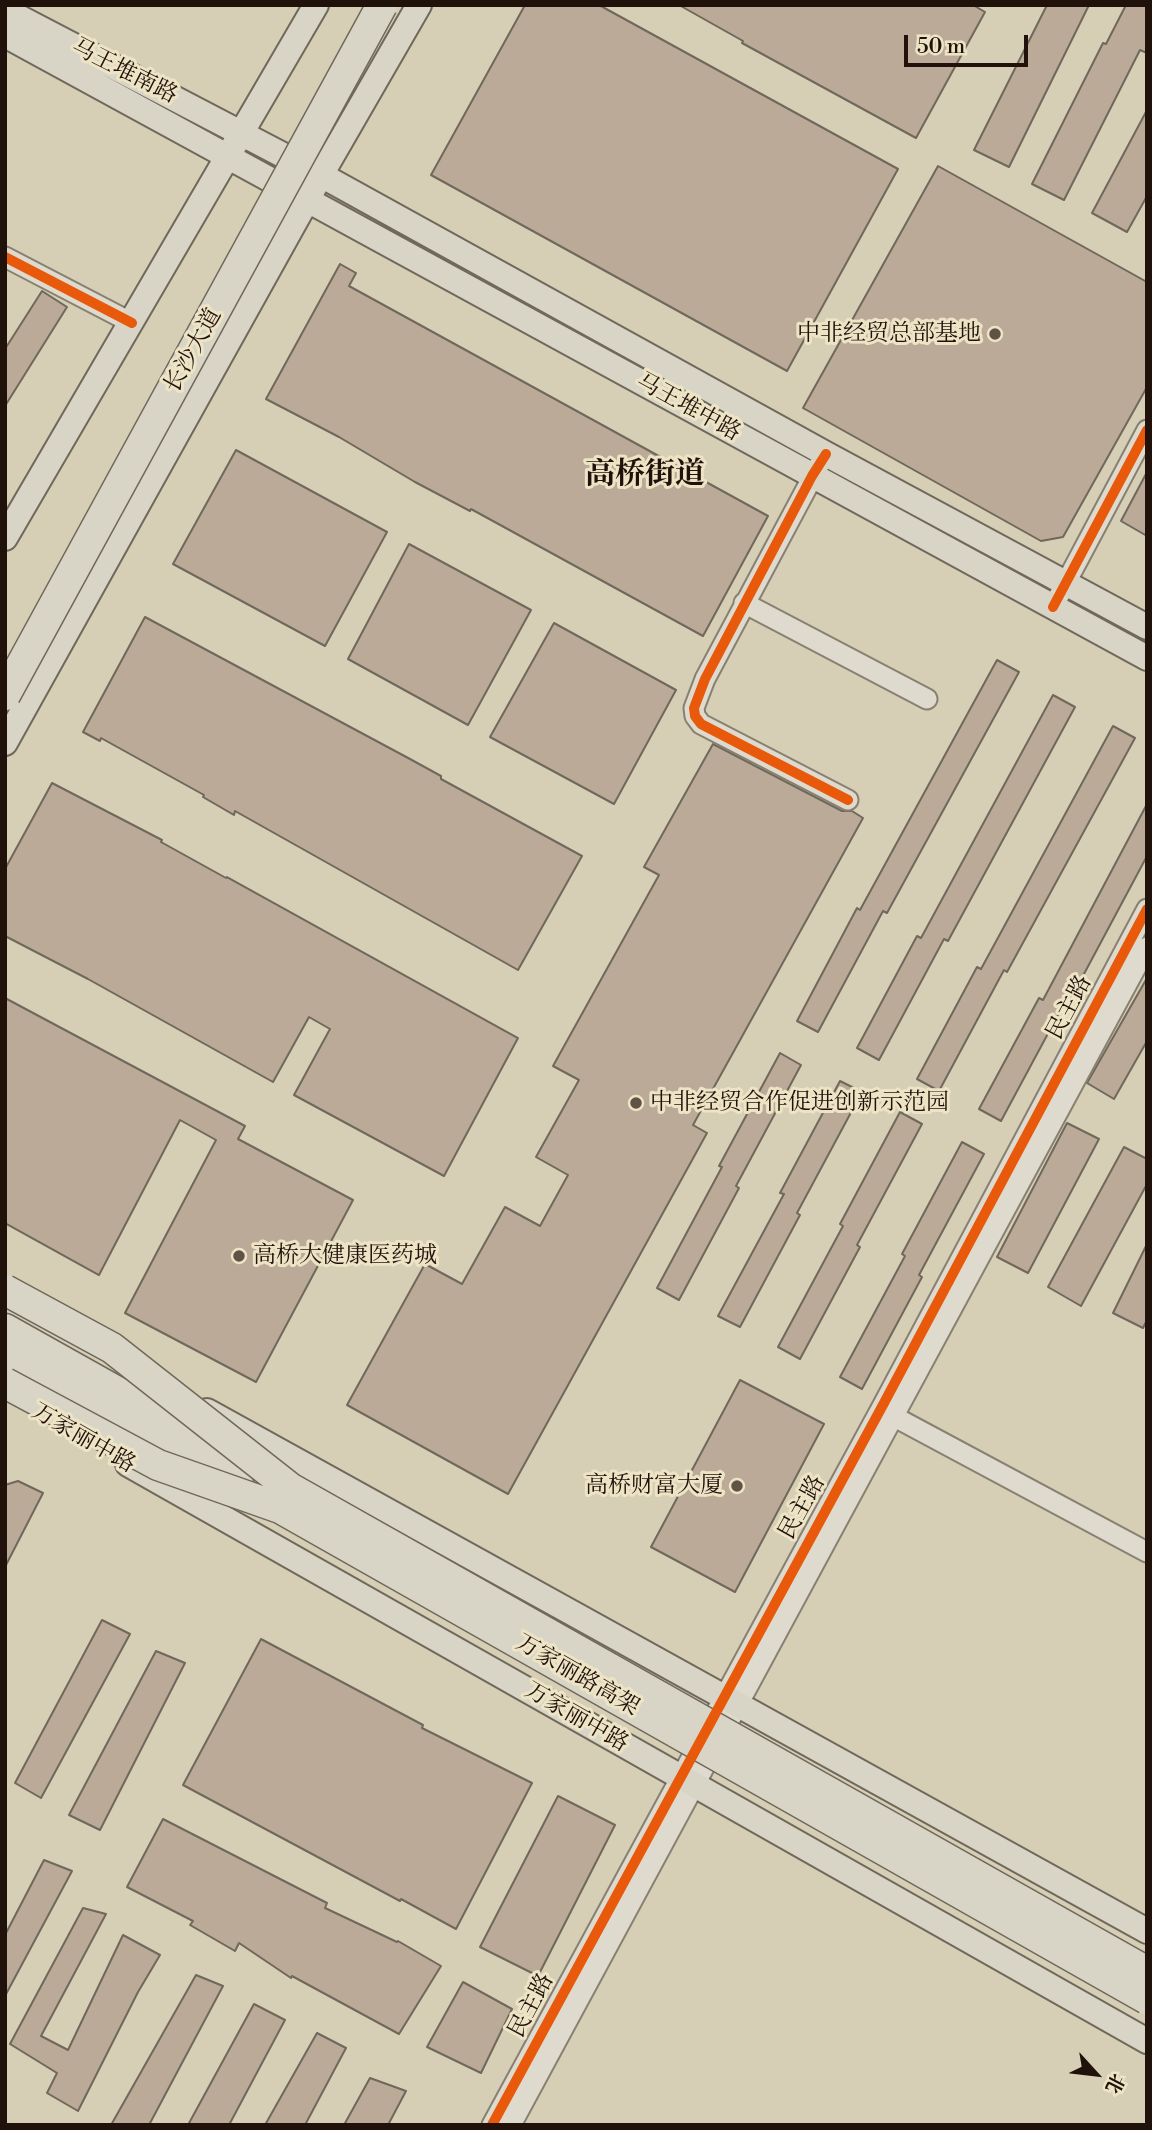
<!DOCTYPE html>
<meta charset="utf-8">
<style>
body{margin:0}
#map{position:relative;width:1152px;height:2130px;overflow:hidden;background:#d6ceb5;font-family:"Libre Bodoni","Noto Serif SC",serif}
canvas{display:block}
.frame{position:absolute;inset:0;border:7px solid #21110b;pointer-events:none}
.north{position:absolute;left:1061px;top:2039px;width:70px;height:70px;-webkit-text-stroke:5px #ede4c6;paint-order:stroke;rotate:117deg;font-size:19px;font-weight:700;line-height:28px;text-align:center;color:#21110b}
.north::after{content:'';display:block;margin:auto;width:24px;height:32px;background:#21110b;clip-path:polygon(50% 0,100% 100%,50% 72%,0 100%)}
.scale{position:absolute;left:904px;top:35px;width:124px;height:32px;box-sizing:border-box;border:4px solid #21110b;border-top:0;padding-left:9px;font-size:21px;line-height:24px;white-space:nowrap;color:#21110b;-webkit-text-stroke:5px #ede4c6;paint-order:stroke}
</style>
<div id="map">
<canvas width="1152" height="2130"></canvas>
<div class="frame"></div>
<div class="north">北</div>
<div class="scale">50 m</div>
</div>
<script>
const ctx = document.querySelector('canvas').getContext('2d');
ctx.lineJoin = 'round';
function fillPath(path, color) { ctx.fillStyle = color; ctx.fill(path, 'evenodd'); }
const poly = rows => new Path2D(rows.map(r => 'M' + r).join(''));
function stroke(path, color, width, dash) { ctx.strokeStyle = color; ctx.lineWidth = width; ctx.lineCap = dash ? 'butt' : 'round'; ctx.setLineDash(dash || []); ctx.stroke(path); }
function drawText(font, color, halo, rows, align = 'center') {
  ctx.font = font + ' "Libre Bodoni","Noto Serif SC",serif'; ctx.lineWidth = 6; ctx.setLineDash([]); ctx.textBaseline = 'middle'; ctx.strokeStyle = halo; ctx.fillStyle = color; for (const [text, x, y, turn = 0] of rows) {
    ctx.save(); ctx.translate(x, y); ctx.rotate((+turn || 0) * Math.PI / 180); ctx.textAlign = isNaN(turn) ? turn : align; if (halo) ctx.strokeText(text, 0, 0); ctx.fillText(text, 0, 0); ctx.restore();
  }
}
const building = poly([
 [525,5,599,5,898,169,787,371,431,175,525,5],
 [679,5,973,5,985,12,916,138,742,43,743,41,679,5],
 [1047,5,1089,5,1009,167,974,150,1047,5],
 [1126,5,1147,5,1147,53,1140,50,1064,200,1032,184,1103,43,1106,44,1126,5],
 [1147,110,1147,196,1127,232,1092,213,1147,110],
 [938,166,1147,282,1147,387,1063,537,1041,541,803,408,938,166],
 [340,264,356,273,349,286,768,516,703,636,471,509,470,511,415,482,339,437,266,399,340,264],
 [42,291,67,307,5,406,5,349,42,291],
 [236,450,387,532,325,646,173,564,236,450],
 [1147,472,1147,536,1121,521,1147,472],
 [409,544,531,610,468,725,348,659,409,544],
 [145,617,410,759,441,776,441,779,582,856,518,970,235,811,234,815,203,797,204,795,101,738,100,741,83,732,145,617],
 [554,623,676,690,614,804,490,737,554,623],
 [997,660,1019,672,887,913,883,911,818,1032,797,1021,857,908,860,910,997,660],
 [1053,695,1075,707,948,941,944,939,879,1060,857,1048,917,936,921,938,1053,695],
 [1113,726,1135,738,1007,972,1004,970,939,1091,917,1079,977,967,981,969,1113,726],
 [713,744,842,811,852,811,863,818,693,1125,707,1133,508,1494,347,1405,425,1264,462,1284,505,1207,540,1226,568,1175,536,1157,579,1080,553,1066,659,875,644,867,713,744],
 [52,783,162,840,161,842,226,878,227,877,518,1038,444,1176,294,1095,330,1029,309,1017,273,1082,88,979,5,936,5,869,52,783],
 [1147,804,1147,856,1069,1002,1066,1000,1001,1121,979,1109,1039,998,1043,1000,1147,804],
 [1147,978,1147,1041,1114,1099,1087,1083,1147,978],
 [5,998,245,1126,238,1139,353,1200,256,1382,125,1313,216,1140,180,1120,99,1275,5,1223,5,998],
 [780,1053,801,1065,736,1186,739,1188,679,1300,657,1288,722,1167,719,1166,780,1053],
 [840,1081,862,1092,797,1213,800,1215,740,1327,718,1316,784,1194,780,1193,840,1081],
 [900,1112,922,1124,857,1245,860,1247,800,1359,778,1347,843,1226,840,1224,900,1112],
 [1067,1123,1099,1139,1028,1273,997,1257,1067,1123],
 [962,1142,984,1154,919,1275,922,1277,862,1389,840,1377,905,1256,902,1254,962,1142],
 [1124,1147,1147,1159,1147,1184,1081,1306,1048,1287,1124,1147],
 [1147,1244,1147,1320,1143,1328,1113,1313,1147,1244],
 [740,1380,824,1424,735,1592,651,1547,740,1380],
 [18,1481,43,1493,5,1567,5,1485,18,1481],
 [102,1620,130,1634,41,1798,15,1783,102,1620],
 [261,1639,423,1725,422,1728,532,1783,456,1929,401,1899,400,1901,183,1785,261,1639],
 [156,1651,185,1663,100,1830,69,1815,156,1651],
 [558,1796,615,1825,538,1976,480,1947,558,1796],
 [163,1819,327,1903,325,1908,397,1942,398,1941,441,1966,399,2034,292,1976,291,1978,239,1943,235,1951,190,1925,193,1921,127,1887,163,1819],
 [44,1860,72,1871,5,1996,5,1935,44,1860],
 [83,1908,106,1914,41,2036,68,2050,123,1935,160,1955,138,1992,78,2111,47,2093,57,2073,10,2044,83,1908],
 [196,1975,223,1986,149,2125,111,2125,196,1975],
 [463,1982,512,2009,481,2073,427,2047,463,1982],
 [254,2004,285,2020,229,2125,188,2125,254,2004],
 [317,2033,346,2048,305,2125,265,2125,317,2033],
 [370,2078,406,2091,388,2125,344,2125,370,2078]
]);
const minor = poly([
 [5,257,132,323],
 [819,465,705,679,694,708,695,716,701,724,848,800],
 [744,603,927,699],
 [1053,607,1147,430],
 [893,1416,1147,1552],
 [492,2125,884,1403,1147,909],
 [511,2125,1147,947]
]);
const major = poly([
 [5,10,321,175,826,454,1147,627],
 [5,35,1147,658],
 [5,538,316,5],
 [5,743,321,175,419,5],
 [207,1411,1147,1931],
 [128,1464,1147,2041]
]);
const highway = poly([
 [5,1329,244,1463],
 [5,1355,238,1484]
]);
const highwayBridge = poly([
 [5,695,382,5],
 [5,1290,112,1348,290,1488,1147,1972],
 [5,1383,158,1465,280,1508,1147,1999]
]);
const cycleway = poly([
 [5,257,132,323],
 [826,454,812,476,705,679,694,708,695,716,701,724,848,800],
 [1053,607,1147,430],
 [492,2125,884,1403,1147,909]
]);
const markers = [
 [995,334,7,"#605346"],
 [636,1103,7,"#605346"],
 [239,1256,7,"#605346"],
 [737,1486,7,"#605346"]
];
const streetNames = [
 ["马王堆南路",124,72,27],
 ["长沙大道",194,351,-61],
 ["马王堆中路",688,408,29],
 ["民主路",1070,1008,-62],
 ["万家丽中路",83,1439,30],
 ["民主路",803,1508,-61],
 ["万家丽路高架",577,1676,30],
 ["万家丽中路",576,1718,30],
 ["民主路",532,2006,-62]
];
const poiNames = [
 ["中非经贸总部基地",981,334],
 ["中非经贸合作促进创新示范园",650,1103,"left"],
 ["高桥大健康医药城",253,1256,"left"],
 ["高桥财富大厦",723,1486]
];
const districtNames = [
 ["高桥街道",645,476]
];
fillPath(building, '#bbaa98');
stroke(building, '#6f685b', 2);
stroke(minor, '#888172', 23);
stroke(major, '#6f685b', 28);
stroke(highway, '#6f685b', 33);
stroke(minor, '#dedbce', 19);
stroke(major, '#d9d5c6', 24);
stroke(highway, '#d9d5c6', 30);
stroke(highwayBridge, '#6f685b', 33, []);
stroke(highwayBridge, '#d9d5c6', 30);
stroke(cycleway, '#e8590c', 10);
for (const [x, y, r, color] of markers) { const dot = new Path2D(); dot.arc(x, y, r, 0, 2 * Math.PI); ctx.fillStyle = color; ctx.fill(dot); stroke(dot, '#ede4c6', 2.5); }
drawText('23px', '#21110b', '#ede4c6', streetNames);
drawText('23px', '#21110b', '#ede4c6', poiNames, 'right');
drawText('bold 30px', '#21110b', '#ede4c6', districtNames);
</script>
